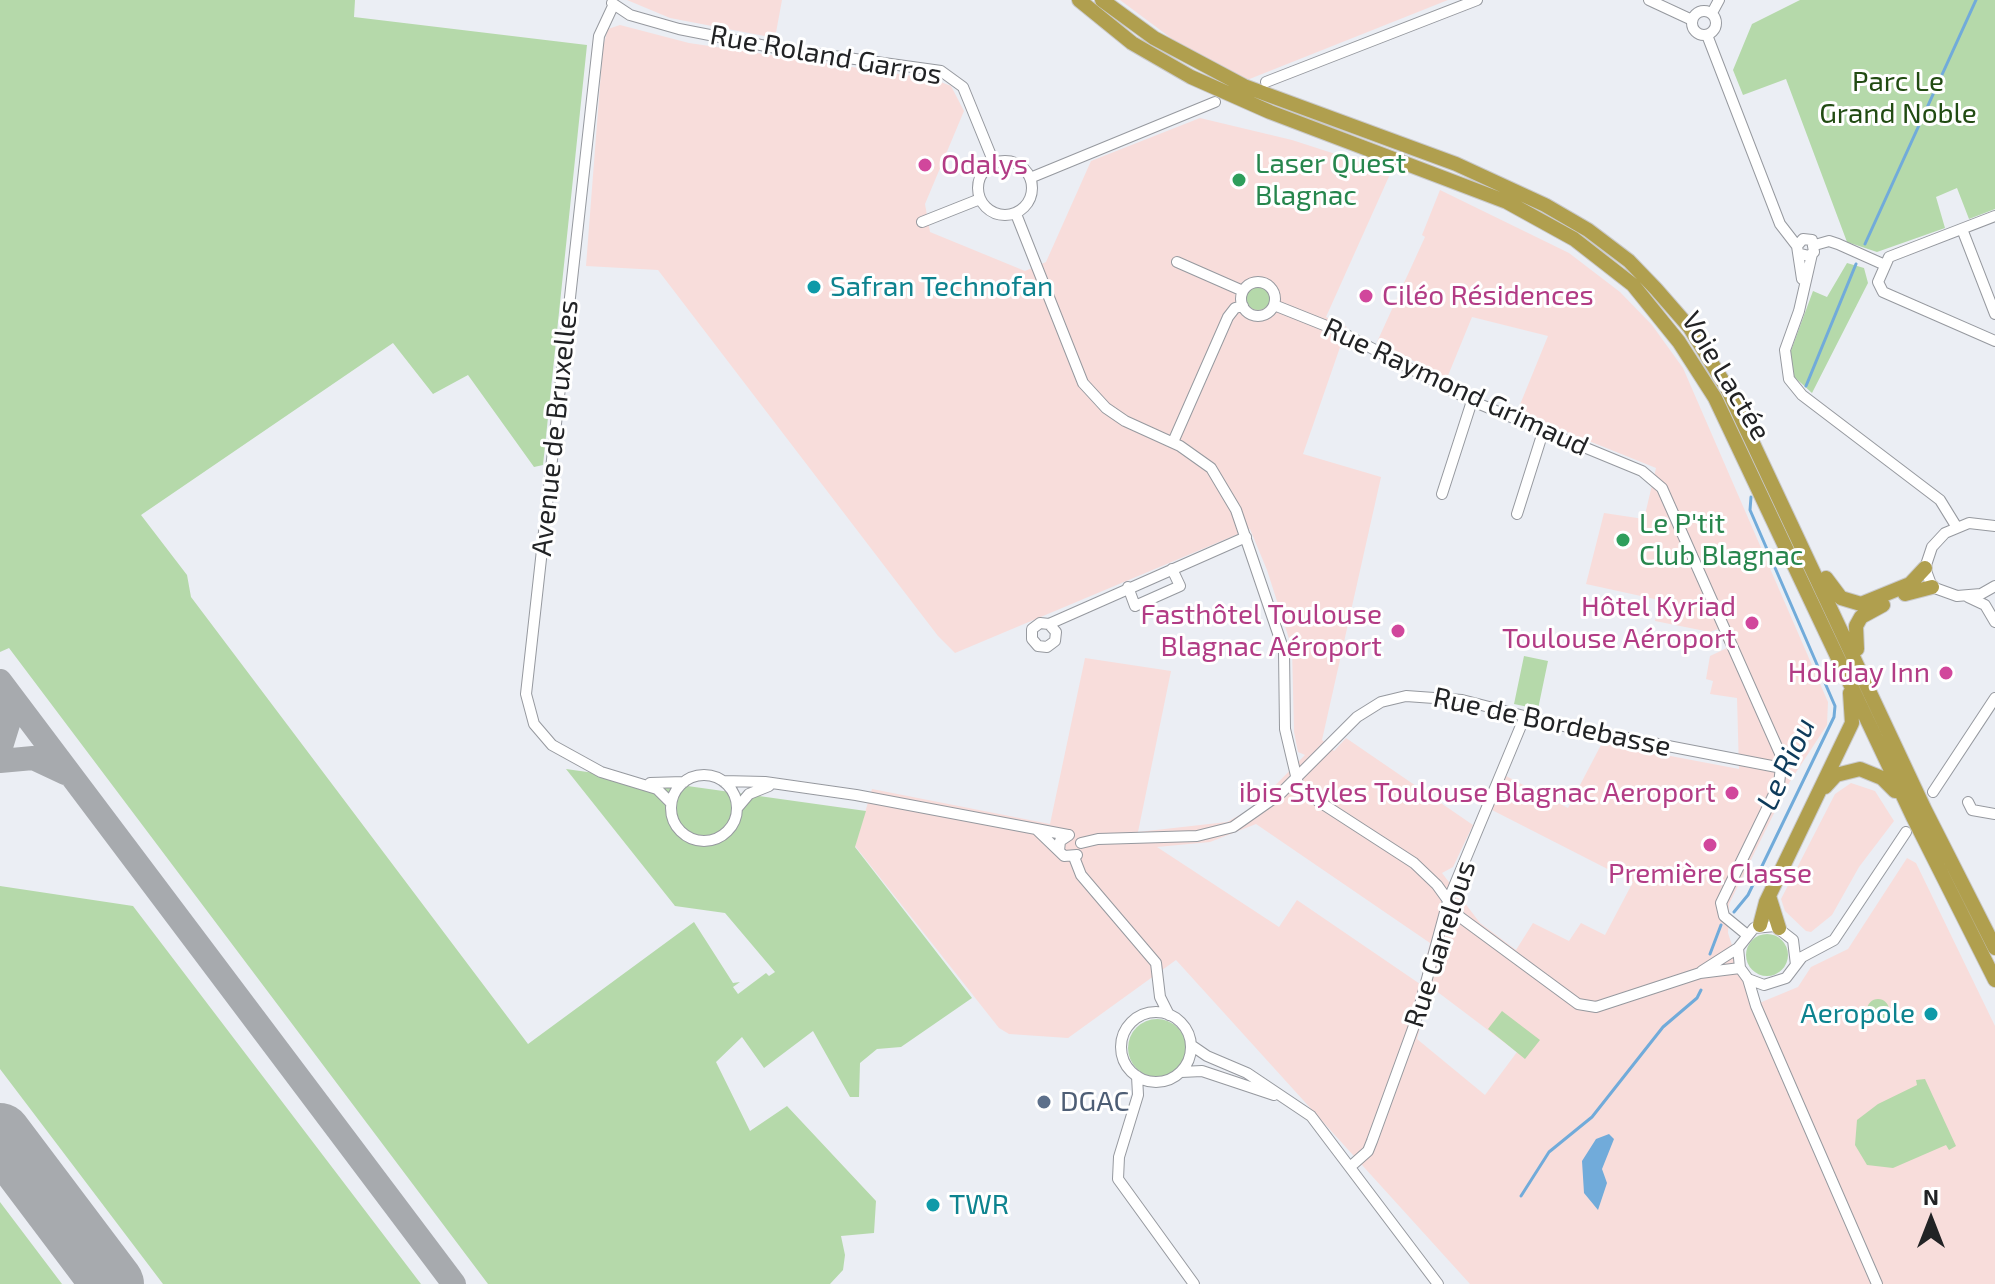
<!DOCTYPE html>
<meta charset="utf-8">
<style>
body{margin:0}
#map{position:relative;width:1995px;height:1284px;overflow:hidden;background:#ebeef4;font-family:"Exo 2",sans-serif}
canvas{display:block}
.north{position:absolute;left:1891px;top:1180px;width:80px;height:80px;-webkit-text-stroke:6px #fff;paint-order:stroke;rotate:0deg;font-size:22px;font-weight:700;line-height:32px;text-align:center;color:#222325}
.north::after{content:'';display:block;margin:auto;width:28px;height:36px;background:#222325;clip-path:polygon(50% 0,100% 100%,50% 72%,0 100%)}
</style>
<div id="map">
<canvas width="1995" height="1284"></canvas>
<div class="north">N</div>
</div>
<script>
const ctx = document.querySelector('canvas').getContext('2d');
ctx.lineJoin = 'round';
function fillPath(path, color) { ctx.fillStyle = color; ctx.fill(path, 'evenodd'); }
const poly = rows => new Path2D(rows.map(r => 'M' + r).join(''));
function stroke(path, color, width, dash) { ctx.strokeStyle = color; ctx.lineWidth = width; ctx.lineCap = dash ? 'butt' : 'round'; ctx.setLineDash(dash || []); ctx.stroke(path); }
function drawText(font, color, halo, rows, align = 'center') {
  ctx.font = font + ' "Exo 2",sans-serif'; ctx.lineWidth = 6; ctx.setLineDash([]); ctx.textBaseline = 'middle'; ctx.strokeStyle = halo; ctx.fillStyle = color; for (const [text, x, y, turn = 0] of rows) {
    ctx.save(); ctx.translate(x, y); ctx.rotate((+turn || 0) * Math.PI / 180); ctx.textAlign = isNaN(turn) ? turn : align; if (halo) ctx.strokeText(text, 0, 0); ctx.fillText(text, 0, 0); ctx.restore();
  }
}
const commercial = poly([
 [627,0,782,0,775,38,670,18],
 [1120,0,1448,0,1247,80,1179,44],
 [620,25,689,43,933,79,951,86,964,111,925,204,930,232,1025,271,1046,262,1091,161,1200,118,1292,140,1391,172,1326,317,1347,327,1303,454,1381,477,1322,740,1334,751,1346,738,1473,825,1453,867,1442,873,1480,923,1516,950,1533,923,1569,941,1581,923,1605,935,1633,882,1492,810,1506,776,1568,808,1602,743,1739,769,1737,698,1710,694,1713,681,1706,679,1710,656,1727,648,1718,629,1710,632,1655,621,1659,600,1586,584,1604,513,1644,519,1656,468,1517,412,1548,336,1472,317,1447,378,1377,342,1425,237,1422,235,1440,190,1569,253,1620,292,1652,325,1683,368,1828,702,1827,725,1789,783,1729,904,1728,933,1752,1006,1798,987,1811,967,1848,949,1907,858,1916,863,1995,1026,1995,1284,1470,1284,1176,960,1068,1038,1009,1034,999,1028,855,846,872,789,1050,824,1085,658,1171,671,1138,832,1227,822,1254,807,1305,755,1298,752,1294,732,1292,648,1267,570,1250,529,955,653,938,636,658,270,586,266,603,46,608,29],
 [1256,824,1430,943,1420,984,1297,900,1279,927,1157,847,1210,842],
 [1431,987,1517,1052,1485,1095,1417,1039],
 [1851,783,1875,791,1894,821,1859,867,1832,915,1811,932,1806,931,1785,911,1781,899,1835,794]
]);
const green = poly([
 [0,0,355,0,354,17,587,45,543,465,534,467,468,375,433,394,393,343,141,515,187,575,191,597,528,1044,694,922,733,983,740,982,733,987,738,994,766,973,769,976,775,972,725,913,675,906,566,769,866,811,855,847,972,998,901,1047,877,1049,860,1063,859,1097,850,1097,813,1031,764,1068,742,1037,716,1062,750,1131,787,1106,876,1201,874,1233,841,1236,845,1255,843,1270,830,1284,488,1284,9,648,0,652],
 [1800,0,1995,0,1995,209,1969,219,1957,188,1936,197,1945,228,1877,252,1847,242,1786,79,1743,95,1733,70,1752,24],
 [1847,263,1864,268,1868,283,1812,393,1791,374,1789,356,1813,291,1827,297],
 '1246 298a12 12 0 1 1 24 0a12 12 0 1 1-24 0Z',
 [1524,656,1548,661,1538,709,1514,704],
 [0,886,133,906,421,1284,163,1284,0,1069],
 '1746 955a21 21 0 1 1 42 0a21 21 0 1 1-42 0Z',
 '1867 1010a11 11 0 1 1 22 0a11 11 0 1 1-22 0Z',
 [1502,1011,1540,1040,1525,1059,1488,1029],
 '1128 1048a29 29 0 1 1 58 0a29 29 0 1 1-58 0Z',
 [1925,1079,1956,1146,1949,1150,1946,1145,1893,1168,1867,1165,1855,1145,1857,1120,1878,1104,1917,1085,1916,1080],
 [0,1202,62,1284,0,1284]
]);
const water = poly([
 [1609,1134,1614,1139,1602,1169,1607,1183,1598,1210,1584,1193,1582,1161,1596,1139]
]);
const stream = poly([
 [1865,244,1976,0],
 [1806,386,1856,264],
 [1734,912,1748,895,1834,717,1835,706,1750,510,1751,497],
 [1710,954,1721,925],
 [1521,1196,1549,1152,1592,1117,1663,1027,1697,998,1701,990]
]);
const taxiway = poly([
 [0,681,454,1284],
 [0,750,9,721,4,691],
 [0,761,33,758,65,773]
]);
const runway = poly([
 [0,1134,113,1284]
]);
const minor = poly([
 [1649,0,1692,20],
 [612,3,630,15,679,29,776,48,941,71,963,87,994,163],
 [613,6,599,36,526,694,534,724,552,745,601,772,657,789,671,803],
 '1692 23a12 12 0 1 1 24 0a12 12 0 1 1-24 0Z',
 [1712,13,1719,0],
 [1707,35,1780,224,1797,246],
 [1266,82,1477,0],
 '978 188a27 27 0 1 1 54 0a27 27 0 1 1-54 0Z',
 [1030,178,1215,102],
 [1016,214,1083,383,1106,408,1125,421,1180,446,1211,468,1236,510,1284,651,1285,729,1298,784,1312,797,1414,863,1437,885,1460,917,1578,1004,1596,1007,1700,973,1740,968],
 [1995,216,1889,257,1878,282,1883,292,1995,341],
 [922,222,980,199],
 [1962,229,1995,314],
 [1815,245,1829,241,1838,244,1885,265],
 [1801,254,1809,256,1814,252,1812,240,1803,239,1797,246,1802,279],
 [1812,254,1799,311,1785,350,1789,379,1802,395,1940,500,1956,526],
 [1177,262,1243,291],
 '1241 299a17 17 0 1 1 34 0a17 17 0 1 1-34 0Z',
 [1274,305,1339,331,1472,401,1642,471,1662,488,1782,758,1779,784,1721,903,1724,916,1746,934],
 [1173,442,1228,317,1235,308,1243,306],
 [1442,494,1472,401],
 [1517,514,1543,432],
 [1995,526,1969,523,1945,533,1932,547,1925,568,1932,587,1957,596,1981,594,1995,586],
 [1128,587,1135,606,1180,586,1172,569],
 [1968,597,1985,605,1995,622],
 [1049,624,1056,632,1055,641,1047,647,1038,646,1032,639,1032,629,1040,623,1049,624,1246,537],
 '671 808a33 33 0 1 1 66 0a33 33 0 1 1-66 0Z',
 [723,781,765,782,856,795,1068,835],
 [650,783,684,782],
 [1933,792,1995,698],
 [1968,802,1972,810,1995,814],
 [738,807,749,794,769,786],
 [1037,830,1064,856,1077,855],
 [1081,843,1098,839,1197,836,1233,827,1280,794,1357,717,1381,702,1406,696,1462,700,1559,725,1782,768],
 [1059,851,1060,841,1069,835],
 [1074,857,1081,875,1156,963,1160,997,1169,1015],
 [1796,965,1793,940,1775,926,1754,928,1738,948,1740,968,1748,979,1764,985,1786,978,1802,957,1834,940,1906,832],
 [1702,971,1738,948],
 [1748,979,1756,1006,1877,1284],
 '1121 1047a35 35 0 1 1 70 0a35 35 0 1 1-70 0Z',
 [1191,1045,1207,1056,1247,1073,1311,1116,1438,1284],
 [1181,1072,1202,1071,1274,1095],
 [1137,1076,1138,1095,1119,1157,1118,1179,1194,1284],
 [1350,1167,1368,1151,1372,1141,1415,1023,1448,901,1525,716]
]);
const highway = poly([
 [1079,0,1132,43,1191,77,1270,112,1507,202,1574,239,1633,285,1679,342,1715,398,1913,817,1995,980],
 [1102,0,1154,38,1244,86,1456,164,1545,205,1588,230,1629,261,1656,289,1690,328,1727,388,1924,808,1995,948],
 [1826,578,1841,598,1861,604,1910,584,1925,568],
 [1905,594,1932,587],
 [1857,649,1856,626,1861,617,1883,605],
 [1825,787,1836,775,1860,769,1882,778,1895,791],
 [1770,899,1779,928],
 [1760,925,1766,902,1852,723,1850,693]
]);
const markers = [
 [925,165,8,"#d1479c"],
 [1239,180,8,"#2e9e5b"],
 [814,287,8,"#0f9aa8"],
 [1366,296,8,"#d1479c"],
 [1623,540,8,"#2e9e5b"],
 [1752,623,8,"#d1479c"],
 [1398,631,8,"#d1479c"],
 [1946,673,8,"#d1479c"],
 [1732,793,8,"#d1479c"],
 [1710,845,8,"#d1479c"],
 [1931,1014,8,"#0f9aa8"],
 [1044,1102,8,"#5c6f8a"],
 [933,1205,8,"#0f9aa8"]
];
const streetNames = [
 ["Rue Roland Garros",826,55,10],
 ["Voie Lactée",1726,376,59],
 ["Rue Raymond Grimaud",1456,387,25],
 ["Avenue de Bruxelles",555,428,-84],
 ["Rue de Bordebasse",1552,722,12],
 ["Rue Ganelous",1440,944,-72]
];
const parkNames = [
 ["Parc Le",1898,82],
 ["Grand Noble",1898,114]
];
const leisureNames = [
 ["Laser Quest",1255,164],
 ["Blagnac",1255,196],
 ["Le P'tit",1639,524],
 ["Club Blagnac",1639,556]
];
const hotelNames = [
 ["Odalys",941,165,"left"],
 ["Ciléo Résidences",1382,296,"left"],
 ["Hôtel Kyriad",1736,607],
 ["Toulouse Aéroport",1736,639],
 ["Fasthôtel Toulouse",1382,615],
 ["Blagnac Aéroport",1382,647],
 ["Holiday Inn",1930,673],
 ["ibis Styles Toulouse Blagnac Aeroport",1716,793],
 ["Première Classe",1710,874,"center"]
];
const cultureNames = [
 ["Safran Technofan",830,287],
 ["Aeropole",1915,1014,"right"],
 ["TWR",949,1205]
];
const serviceNames = [
 ["DGAC",1060,1102]
];
const waterNames = [
 ["Le Riou",1786,764,-65]
];
fillPath(commercial, '#f8dddb');
fillPath(green, '#b5d9aa');
fillPath(water, '#71abda');
stroke(stream, '#71abda', 3);
stroke(taxiway, '#a7aaae', 24);
stroke(runway, '#a7aaae', 62);
stroke(minor, '#96999f', 12);
stroke(highway, '#cacacb', 16);
stroke(minor, '#fff', 10);
stroke(highway, '#b09f4e', 14);
for (const [x, y, r, color] of markers) { const dot = new Path2D(); dot.arc(x, y, r, 0, 2 * Math.PI); ctx.fillStyle = color; ctx.fill(dot); stroke(dot, '#fff', 3); }
drawText('28px', '#222325', '#fff', streetNames);
drawText('28px', '#214b12', '#fff', parkNames);
drawText('28px', '#27864d', '#fff', leisureNames, 'left');
drawText('28px', '#b23c85', '#fff', hotelNames, 'right');
drawText('28px', '#0d838f', '#fff', cultureNames, 'left');
drawText('28px', '#4e5e75', '#fff', serviceNames, 'left');
drawText('italic 30px', '#0e3b5b', '#fff', waterNames);
</script>
